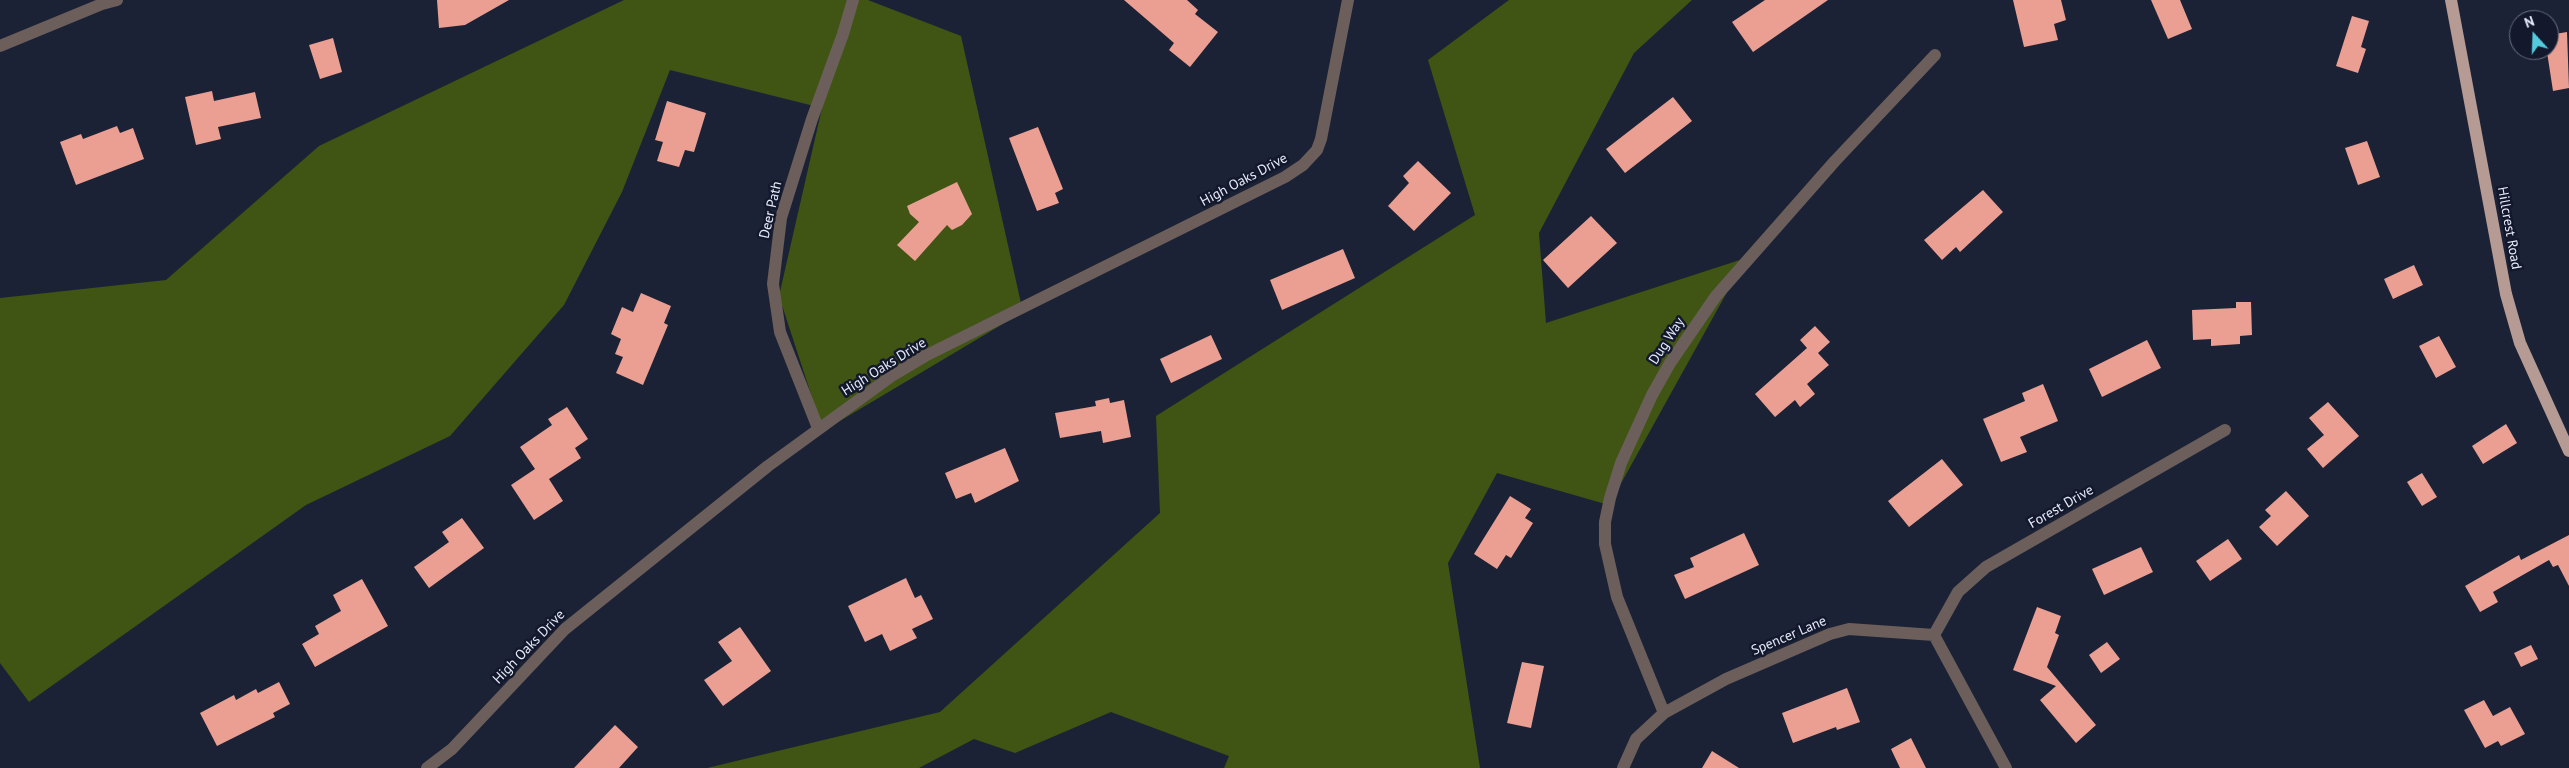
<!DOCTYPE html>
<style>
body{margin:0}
#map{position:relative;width:2569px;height:768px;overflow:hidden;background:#1c2236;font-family:"PT Sans",sans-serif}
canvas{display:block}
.north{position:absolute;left:2509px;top:10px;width:50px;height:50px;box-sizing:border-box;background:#13182c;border:1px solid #686d7e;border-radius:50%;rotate:340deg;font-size:14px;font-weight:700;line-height:20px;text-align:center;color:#e7ecfa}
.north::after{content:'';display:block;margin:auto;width:18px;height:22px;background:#53cbdc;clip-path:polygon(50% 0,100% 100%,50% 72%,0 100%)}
</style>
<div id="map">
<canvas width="2569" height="768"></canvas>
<div class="north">N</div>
</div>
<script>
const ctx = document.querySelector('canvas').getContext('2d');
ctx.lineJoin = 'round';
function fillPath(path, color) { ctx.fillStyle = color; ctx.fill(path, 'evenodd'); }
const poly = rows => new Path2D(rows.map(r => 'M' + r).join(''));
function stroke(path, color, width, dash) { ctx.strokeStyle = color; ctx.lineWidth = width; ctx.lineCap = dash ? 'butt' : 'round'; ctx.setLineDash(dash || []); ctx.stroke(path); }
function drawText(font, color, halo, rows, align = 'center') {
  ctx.font = font + ' "PT Sans",sans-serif'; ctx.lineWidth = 5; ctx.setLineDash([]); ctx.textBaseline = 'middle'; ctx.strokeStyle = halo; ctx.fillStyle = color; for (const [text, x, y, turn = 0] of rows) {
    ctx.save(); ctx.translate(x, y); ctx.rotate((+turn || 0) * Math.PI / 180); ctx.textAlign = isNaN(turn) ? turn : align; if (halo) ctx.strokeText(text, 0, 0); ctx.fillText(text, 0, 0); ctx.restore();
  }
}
const forest = poly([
 [624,0,868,0,961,36,1023,312,823,431,779,296,822,108,670,70,622,192,564,305,450,436,306,505,29,702,0,663,0,298,166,280,319,146],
 [1509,0,1692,0,1634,53,1539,233,1546,323,1746,258,1609,505,1497,473,1448,563,1480,768,1224,768,1229,756,1111,712,1015,753,974,739,919,768,707,768,940,712,1160,513,1156,416,1475,215,1428,60]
]);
const building = poly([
 [437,0,509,0,465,25,439,28],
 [1124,0,1187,0,1198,10,1195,14,1218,32,1190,67,1169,50,1174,43],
 [1765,0,1828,0,1753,52,1732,22],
 [2013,0,2061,0,2066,20,2054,24,2058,40,2024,47],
 [2151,0,2180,0,2192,29,2168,39],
 [2352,16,2369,21,2361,47,2366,49,2358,73,2336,66],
 [2567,32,2569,88,2553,91,2547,52,2551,51,2549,35],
 [333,38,342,72,320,79,309,45],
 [212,91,214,101,255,92,261,118,218,127,221,139,196,145,185,97],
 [1673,97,1692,121,1625,173,1606,149],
 [667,101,706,113,694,152,685,150,679,167,657,161,663,142,655,140],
 [117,126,120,133,133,128,144,159,76,185,60,142,81,134,83,139],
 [1038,127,1063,189,1055,193,1059,203,1037,211,1009,138],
 [2367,141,2380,177,2358,185,2345,148],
 [1418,161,1451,193,1414,231,1388,206,1409,183,1403,176],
 [957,182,972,214,962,225,952,230,947,225,915,261,897,245,919,222,910,214,907,206],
 [1983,190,2003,212,1960,252,1956,247,1942,260,1924,240],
 [1591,216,1617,243,1568,288,1543,260],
 [1343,249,1355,278,1282,310,1270,280],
 [2414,265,2423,285,2393,299,2384,279],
 [641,293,671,306,664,323,668,325,643,385,616,373,623,357,615,354,621,339,611,334,622,307,633,312],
 [2236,302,2251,302,2252,335,2240,336,2240,344,2211,346,2211,339,2193,340,2192,310,2236,308],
 [1815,326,1830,342,1818,353,1829,365,1807,384,1815,394,1800,407,1795,400,1775,417,1755,394,1807,348,1800,340],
 [1211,335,1222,359,1171,383,1160,359],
 [2439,336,2456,367,2436,378,2419,346],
 [2147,340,2161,368,2102,397,2089,369],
 [2043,384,2058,421,2020,437,2027,452,2001,462,1983,419,2025,401,2022,393],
 [1109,398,1110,403,1124,400,1131,437,1103,443,1101,431,1060,438,1055,413,1096,406,1095,401],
 [2328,402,2359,436,2323,468,2307,449,2324,435,2309,418],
 [567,407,588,439,575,448,581,458,549,479,563,501,534,520,511,485,535,469,520,447,552,425,548,419],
 [2506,424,2517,443,2483,464,2472,446],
 [1005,448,1019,481,975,503,971,493,956,499,945,473],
 [1942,459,1963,485,1909,527,1888,501],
 [2422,473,2437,497,2422,506,2407,482],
 [2286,491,2309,516,2277,546,2259,527,2271,516,2265,510],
 [1510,496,1531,509,1525,518,1533,523,1511,558,1506,555,1497,569,1474,554],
 [462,518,484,548,429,588,414,567,449,542,442,532],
 [1744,533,1759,565,1685,599,1674,575,1694,567,1690,558],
 [2569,535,2569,586,2558,565,2553,567,2549,560,2493,592,2498,602,2480,612,2465,586,2519,555,2521,560],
 [2228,539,2242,559,2210,581,2196,561],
 [2141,547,2153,572,2104,595,2092,569],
 [906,578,915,598,921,595,933,619,912,629,917,638,890,651,882,634,865,642,848,606],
 [362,579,388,626,315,667,302,644,319,634,315,626,341,611,333,595],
 [2037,607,2061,616,2055,633,2059,635,2047,667,2096,725,2076,743,2040,700,2056,686,2013,670],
 [740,627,771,671,723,706,704,680,732,661,718,642],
 [2107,642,2120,659,2101,673,2089,655],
 [2531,645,2538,659,2521,667,2514,653],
 [1522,662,1544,666,1531,728,1507,723],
 [279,682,290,704,273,713,275,717,217,746,200,713,234,695,236,700,256,689,258,693],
 [1847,688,1860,722,1837,730,1836,727,1793,743,1782,713],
 [2484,700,2493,716,2510,707,2525,734,2501,746,2498,741,2485,748,2464,710],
 [615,725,638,747,619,768,574,768],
 [1911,738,1926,768,1900,768,1891,749],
 [1712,751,1739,768,1702,768]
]);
const minor = poly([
 [0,46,102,4,117,0],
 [818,428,780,332,773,284,781,218,812,119,843,34,853,0],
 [1934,635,1958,592,1986,567,2225,430],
 [1664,713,1617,597,1605,544,1605,522,1610,498,1621,463,1652,395,1670,363,1716,296,1835,161,1935,55],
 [427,768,452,749,565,629,768,466,893,375,925,356,1285,177,1303,165,1317,150,1321,139,1348,0],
 [1623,768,1636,739,1664,713,1726,679,1830,634,1849,629,1934,635,2006,768]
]);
const major = poly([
 [2451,0,2506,294,2520,343,2569,451]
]);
const streetNames = [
 ["High Oaks Drive",1244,180,-28],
 ["Deer Path",771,210,-77],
 ["Hillcrest Road",2509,228,80],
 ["Dug Way",1667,341,-57],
 ["High Oaks Drive",884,367,-32],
 ["Forest Drive",2061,507,-30],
 ["Spencer Lane",1789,636,-23],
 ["High Oaks Drive",529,647,-46]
];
fillPath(forest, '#405413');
fillPath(building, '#ea9f92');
stroke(minor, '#6c5f5b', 12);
stroke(major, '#b59b93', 12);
drawText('14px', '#e7ecfa', '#13182c', streetNames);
</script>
